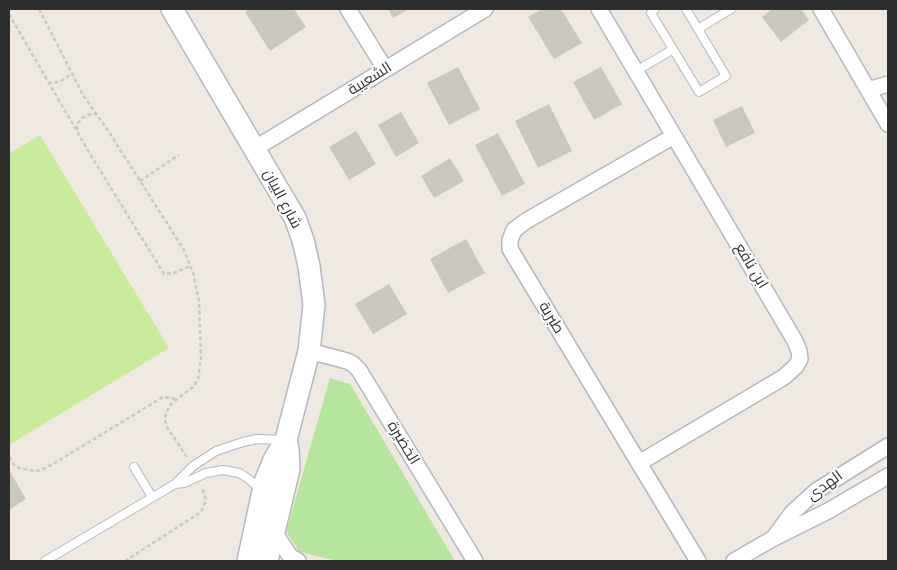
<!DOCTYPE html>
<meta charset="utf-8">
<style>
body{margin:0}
#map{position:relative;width:897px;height:570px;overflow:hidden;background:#efe9e1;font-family:Arial,sans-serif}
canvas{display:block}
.frame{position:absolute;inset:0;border:10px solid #2e2e2e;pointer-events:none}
</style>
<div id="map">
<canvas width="897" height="570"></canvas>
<div class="frame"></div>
</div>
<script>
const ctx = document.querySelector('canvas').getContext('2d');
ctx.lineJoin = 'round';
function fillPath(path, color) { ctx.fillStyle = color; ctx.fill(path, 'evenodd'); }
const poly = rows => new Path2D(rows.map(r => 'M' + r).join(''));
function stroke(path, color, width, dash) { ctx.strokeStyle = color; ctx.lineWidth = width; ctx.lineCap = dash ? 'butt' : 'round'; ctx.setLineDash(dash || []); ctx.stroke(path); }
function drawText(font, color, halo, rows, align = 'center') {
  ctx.font = font + ' Arial,Cairo,sans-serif'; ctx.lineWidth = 4; ctx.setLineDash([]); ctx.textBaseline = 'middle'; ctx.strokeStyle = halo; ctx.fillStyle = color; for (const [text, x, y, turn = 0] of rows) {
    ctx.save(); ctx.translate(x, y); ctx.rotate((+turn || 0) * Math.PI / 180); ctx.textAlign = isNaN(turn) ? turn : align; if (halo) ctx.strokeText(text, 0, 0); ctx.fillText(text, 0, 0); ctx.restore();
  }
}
const green = poly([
 [330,378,350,384,455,561,337,561,300,552,286,532]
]);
const pitch = poly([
 [40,135,169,348,9,445,9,154]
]);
const building = poly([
 [250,9,294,9,306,27,270,51,245,12],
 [388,9,409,9,393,18],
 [542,9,561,9,582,43,554,59,528,17],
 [772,9,801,9,809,20,781,42,762,17],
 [458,67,480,109,449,125,427,83],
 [601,67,622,104,594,120,573,82],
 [549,104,572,151,538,168,515,121],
 [742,106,755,133,726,147,713,120],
 [401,112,419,143,396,157,378,125],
 [356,131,376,164,349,180,329,147],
 [498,133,525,184,502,196,475,145],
 [450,158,464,181,434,198,421,176],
 [466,239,485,273,448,293,430,259],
 [389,284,407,314,373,334,355,304],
 [9,470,26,499,9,510]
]);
const path = poly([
 [39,9,83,95,107,129,184,250,193,273,199,301,201,358,198,379,193,387,171,404,166,413,165,420,167,427,187,457],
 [9,14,93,159,164,274,174,273,190,266],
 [48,83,59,82,73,73],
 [77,130,78,123,82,118,91,114,96,114],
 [140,181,179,155],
 [9,457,15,466,20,468,34,471,41,470,53,464,163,397,176,399],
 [125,561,201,512,206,500,202,487]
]);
const lane = poly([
 [655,9,651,13,699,92,726,76,686,9],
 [698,29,731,9],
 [636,71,672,50],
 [134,467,152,497],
 [175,484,184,483,206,473,223,470,239,473,246,477,260,489],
 [45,561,175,484,193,466,216,451,243,442,257,439,283,440]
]);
const street = poly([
 [348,9,385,69],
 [599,9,795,341,799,351,800,359,796,366,784,377,639,463],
 [821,9,888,124],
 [868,90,888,84],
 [674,136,526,221,514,230,510,240,510,249,698,561],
 [254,149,485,9],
 [309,351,347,361,353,364,359,370,475,561],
 [274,532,290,556,298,561],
 [775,536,792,513,816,491,888,446],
 [734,561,772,539,828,511,888,476]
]);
const secondary = poly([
 [172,9,295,218,303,240,309,266,314,305,309,351,286,440,274,460,265,482,248,561],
 [267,561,289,469,288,449,286,440]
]);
const streetNames = [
 ["الشعيبة",370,79,-32],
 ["شارع البيان",282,199,62],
 ["ابن نافع",751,266,59],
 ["طبرية",551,318,59],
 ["الخضيرة",403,443,59],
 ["الهدى",825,486,-36]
];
fillPath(green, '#b6e59e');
fillPath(pitch, '#c9ec9a');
fillPath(building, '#cbc7bf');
stroke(lane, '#b4b7c1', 10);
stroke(street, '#b4b7c1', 18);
stroke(secondary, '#b4b7c1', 24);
stroke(path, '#c9c9c9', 2.5, [4, 2.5]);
stroke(lane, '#fff', 8);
stroke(street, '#fff', 15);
stroke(secondary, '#fff', 21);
drawText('15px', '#2e2e2e', '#fff', streetNames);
</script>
